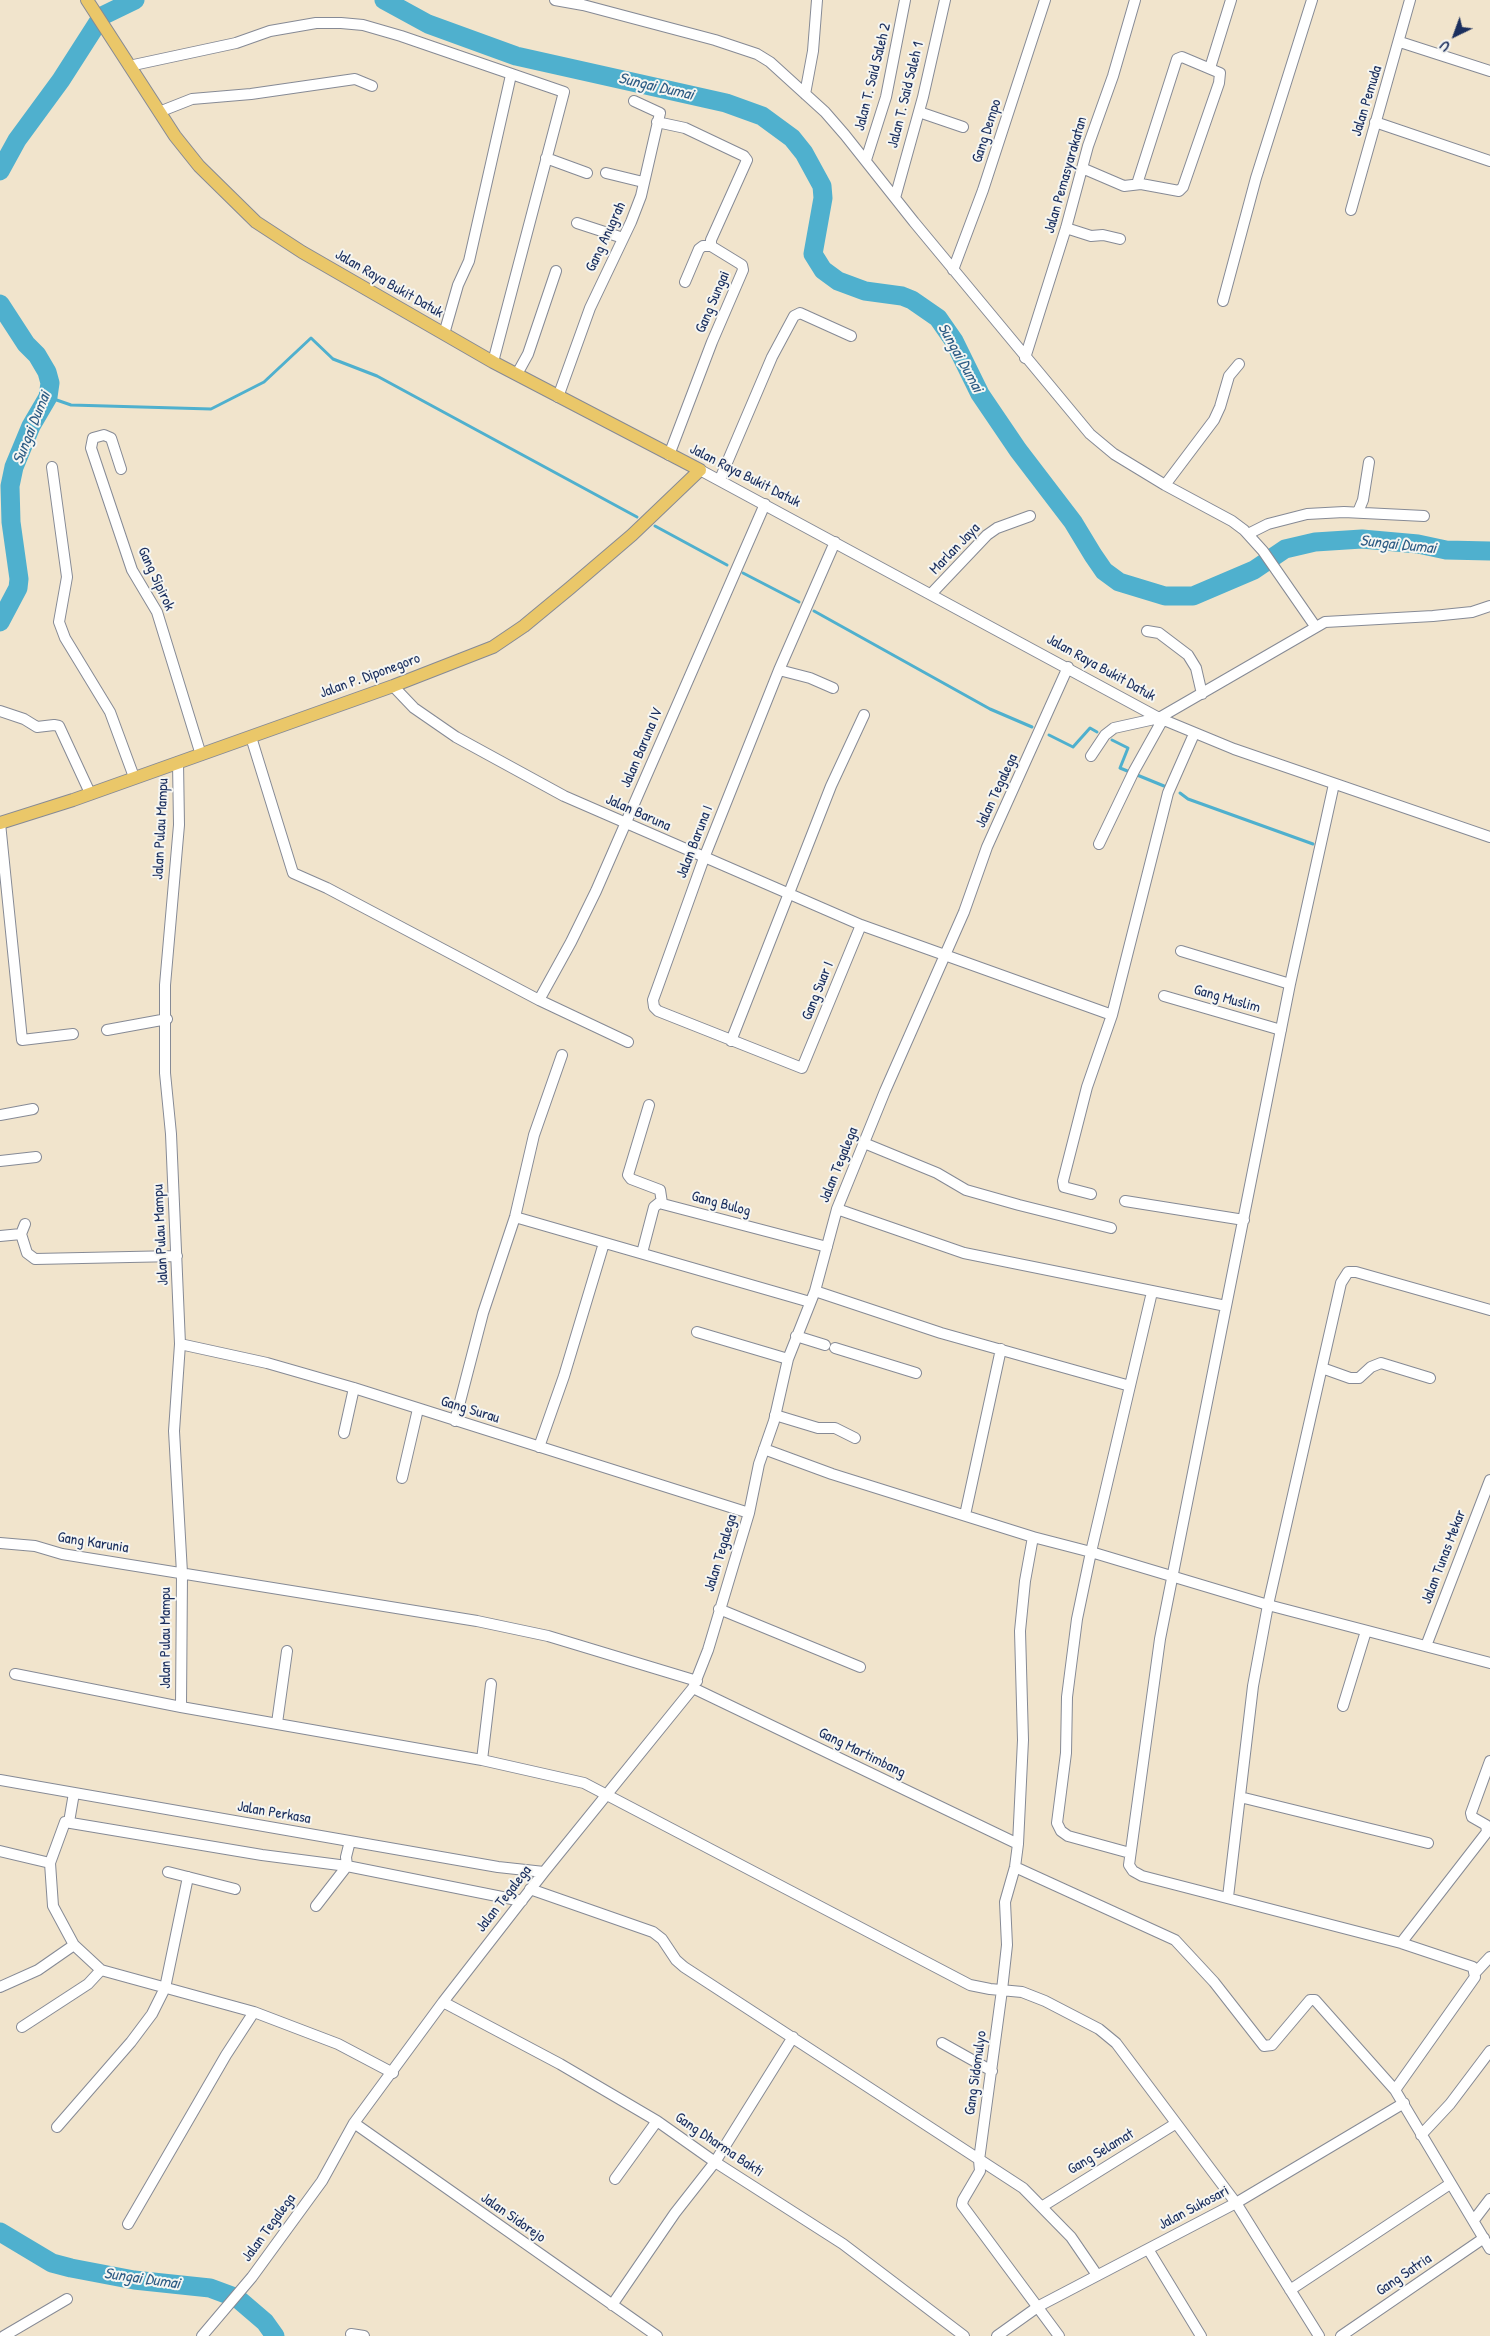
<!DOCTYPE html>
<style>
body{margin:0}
#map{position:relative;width:1490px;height:2336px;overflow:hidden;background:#f1e4cc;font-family:"Patrick Hand",sans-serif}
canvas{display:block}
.north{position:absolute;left:1430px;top:10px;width:50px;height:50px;-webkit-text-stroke:4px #f6f6f2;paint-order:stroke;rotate:222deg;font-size:14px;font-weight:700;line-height:20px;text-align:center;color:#1b2f5e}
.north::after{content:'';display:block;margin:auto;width:18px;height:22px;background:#1b2f5e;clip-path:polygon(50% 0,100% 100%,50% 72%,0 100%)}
</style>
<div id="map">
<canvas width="1490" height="2336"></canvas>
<div class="north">U</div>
</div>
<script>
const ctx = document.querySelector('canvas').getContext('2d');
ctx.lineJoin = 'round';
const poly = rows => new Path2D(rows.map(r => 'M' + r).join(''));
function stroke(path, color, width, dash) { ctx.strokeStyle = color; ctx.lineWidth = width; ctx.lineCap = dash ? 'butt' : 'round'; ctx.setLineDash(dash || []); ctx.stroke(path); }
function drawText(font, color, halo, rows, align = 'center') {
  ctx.font = font + ' "Patrick Hand",sans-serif'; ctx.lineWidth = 4; ctx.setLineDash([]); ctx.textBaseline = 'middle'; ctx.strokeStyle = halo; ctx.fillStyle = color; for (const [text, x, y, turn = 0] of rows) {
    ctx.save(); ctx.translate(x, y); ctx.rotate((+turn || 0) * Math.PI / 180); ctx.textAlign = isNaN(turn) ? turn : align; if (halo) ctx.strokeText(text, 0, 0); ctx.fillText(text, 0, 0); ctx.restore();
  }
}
const stream = poly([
 [48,397,71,405,211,409,264,382,311,338,333,359,377,376,637,517],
 [655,526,727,565],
 [743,573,799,602],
 [814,611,990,709,1032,727],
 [1049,735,1073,747,1090,728,1097,732],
 [1112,740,1128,748,1120,768,1164,786],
 [1180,793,1188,799,1313,844]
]);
const river = poly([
 [384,0,428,24,516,56,726,103,762,116,792,138,804,153,822,186,823,198,813,254,823,270,838,281,865,291,902,296,912,300,938,318,954,341,980,394,1018,450,1073,522,1093,555,1104,571,1119,582,1165,596,1193,596,1254,570,1285,549,1315,542,1362,539,1418,544,1446,550,1490,551],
 [0,171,17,140,61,80,102,16,135,0],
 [0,304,26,344,37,355,47,372,50,383,48,397,31,426,14,467,10,486,11,522,19,579,18,588,0,622],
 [0,2232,52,2263,71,2268,134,2280,210,2288,237,2298,265,2322,275,2336]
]);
const minor = poly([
 [555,0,583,5,715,40,757,54,770,62,825,112,845,135,914,222,1090,434,1114,454,1165,485,1232,521,1244,530,1263,551,1315,626],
 [1400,42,1490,71],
 [129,66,236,43,270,31,316,23,341,23,363,25,401,36,564,92,493,362],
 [1210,68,1231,0],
 [805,94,813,51,817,0],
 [159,112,192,99,251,94,355,79,372,86],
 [919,112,963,127],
 [657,122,685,128,744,156,747,160,711,240,711,246,742,265,743,270,712,342,669,455],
 [1375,122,1490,161],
 [546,158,587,173],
 [866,160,886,97,905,0],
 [1082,168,1124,186,1141,184,1179,191,1183,187,1219,83,1220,73,1182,57,1177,59,1137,184],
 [606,173,643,182],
 [895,198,923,97,945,0],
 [1351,210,1410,0],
 [577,223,623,238],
 [1066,228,1091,236,1103,235,1120,239],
 [953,270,983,190,1045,0],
 [685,282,699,249,703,246,711,246],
 [1223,301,1256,178,1312,0],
 [444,334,458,285,469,261,511,75],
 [1025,358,1066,228,1088,146,1113,76,1135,0],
 [517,374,528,354,556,271],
 [558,397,590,308,631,222,641,196,660,113,634,101],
 [52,467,67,577,59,622,65,638,110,712,134,777],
 [121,469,111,438,104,435,93,438,91,448,132,570,157,612,201,755],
 [700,470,1159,718,1234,749,1490,837],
 [720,479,772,357,794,316,800,313,851,336],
 [1165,485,1214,420,1220,407,1229,376,1239,364],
 [1358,512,1363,500,1369,462],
 [1248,534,1268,524,1307,514,1344,512,1424,516],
 [835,542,779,670,704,858,657,989,653,1000,654,1007,658,1011,802,1068,861,925],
 [931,594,987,535,997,528,1030,516],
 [1147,631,1159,633,1188,655,1196,668,1202,694],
 [779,670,810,678,833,688],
 [393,686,414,708,456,737,564,796,861,925,1112,1015],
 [0,711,24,719,37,727,54,725,59,726,90,793],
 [251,737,293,873,327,888,539,1000,628,1042],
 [1091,756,1105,735,1114,728,1159,718,1325,622,1433,616,1472,612,1490,606],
 [178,762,179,825,165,985,165,1073,171,1134,180,1344,174,1431,182,1573,181,1707],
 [1334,784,1290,984,1160,1639,1129,1865,1133,1871,1142,1876,1401,1943,1473,1967,1475,1977,1395,2090],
 [0,823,22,1040,73,1034],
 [1099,844,1134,771,1163,719],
 [1181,951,1290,984],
 [1164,996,1281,1030],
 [539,1000,571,942,596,891,765,504],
 [107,1030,167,1019],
 [731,1041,831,786,864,715],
 [649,1105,628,1175,631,1179,660,1190,662,1203],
 [0,1115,33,1109],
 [864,1143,937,1173,966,1190,1019,1205,1111,1228],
 [0,1161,36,1157],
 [1091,1194,1064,1187,1063,1181,1087,1087,1112,1015,1168,793,1194,734],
 [1125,1201,1244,1220],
 [837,1209,964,1253,1226,1306],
 [515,1217,810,1302],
 [25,1224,21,1234,27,1253,35,1259,177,1256],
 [0,1236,21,1234],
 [642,1253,654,1207,659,1203,827,1247],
 [815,1291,941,1333,1130,1386],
 [697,1332,788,1359],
 [796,1336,825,1345],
 [180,1344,267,1363,354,1388,749,1513],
 [835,1348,916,1373],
 [1322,1368,1350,1378,1359,1378,1371,1367,1381,1363,1430,1378],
 [775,1415,818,1428,835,1428,855,1438],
 [455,1421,483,1313,515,1217,534,1135,562,1055],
 [344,1433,354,1388],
 [539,1447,564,1376,604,1243],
 [764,1449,832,1474,1033,1537,1091,1552,1268,1605,1490,1663],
 [402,1478,418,1409],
 [965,1515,1001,1349],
 [1033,1537,1025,1581,1020,1631,1023,1740,1018,1844,1015,1867,1005,1902,1007,1945,1002,1990,979,2160,980,2171,963,2200,962,2205,1059,2336],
 [0,1543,35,1546,62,1554,477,1621,548,1636,697,1681],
 [719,1609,860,1667],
 [1426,1646,1490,1480],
 [15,1674,181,1707,482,1760,584,1783,970,1985,990,1989,1022,1992,1045,2001,1099,2029,1116,2043,1236,2203,1319,2336],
 [693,1688,1018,1844],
 [1343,1706,1366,1631],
 [277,1723,287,1651],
 [482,1760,491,1684],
 [0,1780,498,1867,544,1872],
 [1240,1797,1428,1843],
 [69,1822,74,1793],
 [0,1851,50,1863],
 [1130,1853,1068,1836,1061,1831,1057,1823,1066,1753,1067,1697,1077,1619,1091,1552,1152,1292],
 [1015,1867,1175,1940,1214,1982,1264,2046,1272,2045,1310,2000,1315,2000,1395,2090,1490,2249],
 [168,1872,235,1889],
 [530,1889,653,1932,662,1939,676,1960,684,1967,1023,2188,1071,2237,1097,2275],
 [1228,1897,1253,1686,1268,1605,1341,1283,1348,1272,1356,1272,1490,1310],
 [316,1906,347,1866,346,1857,350,1841],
 [1401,1943,1487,1832,1486,1825,1472,1817,1471,1813,1490,1761],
 [1475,1973,1490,1957],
 [0,1987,38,1970,74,1945],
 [443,2002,560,2064,657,2121,715,2162,843,2244,964,2336],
 [22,2027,88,1984,101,1970],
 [942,2043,992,2071],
 [393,2073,338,2044,254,2012,101,1970,74,1945,53,1906,50,1863,65,1822,262,1855,347,1866,522,1901],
 [354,2123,657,2336],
 [57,2127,131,2042,152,2014,165,1988,188,1877],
 [1421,2135,1450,2104,1490,2051],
 [615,2179,657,2121],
 [1043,2206,1175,2124],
 [1474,2220,1490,2199],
 [128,2224,226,2055,254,2012],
 [1148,2249,1201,2336],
 [1290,2290,1450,2184],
 [612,2305,675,2213,715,2162,793,2037],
 [351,2334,364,2336],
 [4,2336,67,2299],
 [202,2336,252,2277,322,2181,354,2123,443,2002,544,1872,693,1688,708,1650,749,1513,759,1464,774,1421,788,1359,815,1291,837,1209,885,1091,964,912,987,847,1068,667],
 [997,2336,1039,2306,1236,2203,1404,2103],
 [1341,2336,1484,2238]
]);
const major = poly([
 [0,823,73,800,393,686,493,647,524,626,570,588,632,535,700,470,493,362,302,252,256,222,199,166,175,136,87,0]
]);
const streetNames = [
 ["Jalan T. Said Saleh 2",873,77,-76],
 ["Jalan T. Said Saleh 1",906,95,-76],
 ["Jalan Pemuda",1367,101,-73],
 ["Gang Dempo",987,131,-72],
 ["Jalan Pemasyarakatan",1066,175,-74],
 ["Gang Anugrah",606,237,-65],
 ["Jalan Raya Bukit Datuk",389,284,30],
 ["Gang Sungai",713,302,-67],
 ["Jalan Raya Bukit Datuk",745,476,27],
 ["Marlan Jaya",955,549,-46],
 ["Gang Sipirok",156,579,65],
 ["Jalan Raya Bukit Datuk",1101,668,29],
 ["Jalan P. Diponegoro",370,676,-20],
 ["Jalan Baruna IV",642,748,-67],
 ["Jalan Tegalega",997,791,-65],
 ["Jalan Baruna",638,813,24],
 ["Jalan Pulau Mampu",161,829,-87],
 ["Jalan Baruna I",695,842,-69],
 ["Gang Suar I",818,991,-68],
 ["Gang Muslim",1227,999,16],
 ["Jalan Tegalega",839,1165,-68],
 ["Gang Bulog",721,1204,15],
 ["Jalan Pulau Mampu",161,1235,-93],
 ["Gang Surau",470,1410,17],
 ["Gang Karunia",93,1543,9],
 ["Jalan Tegalega",721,1553,-73],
 ["Jalan Tunas Mekar",1444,1557,-69],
 ["Jalan Pulau Mampu",166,1638,-90],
 ["Gang Martimbang",862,1753,26],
 ["Jalan Perkasa",274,1813,10],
 ["Jalan Tegalega",504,1899,-52],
 ["Gang Sidomulyo",976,2073,-82],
 ["Gang Dharma Bakti",719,2145,34],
 ["Gang Selamat",1101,2152,-31],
 ["Jalan Sukosari",1194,2208,-28],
 ["Jalan Sidorejo",513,2218,35],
 ["Jalan Tegalega",269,2228,-54],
 ["Gang Satria",1404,2275,-34]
];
const waterNames = [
 ["Sungai Dumai",656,87,13],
 ["Sungai Dumai",960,358,61],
 ["Sungai Dumai",32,428,-68],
 ["Sungai Dumai",1398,545,6],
 ["Sungai Dumai",142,2279,8]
];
stroke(stream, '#4fb0ce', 3);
stroke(river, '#4fb0ce', 19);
stroke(minor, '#868a95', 12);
stroke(major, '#868a95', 14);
stroke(minor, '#fff', 10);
stroke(major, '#eac769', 12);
drawText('15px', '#1b2f5e', '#f6f6f2', streetNames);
drawText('italic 16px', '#2d5c85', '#f6f6f2', waterNames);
</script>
